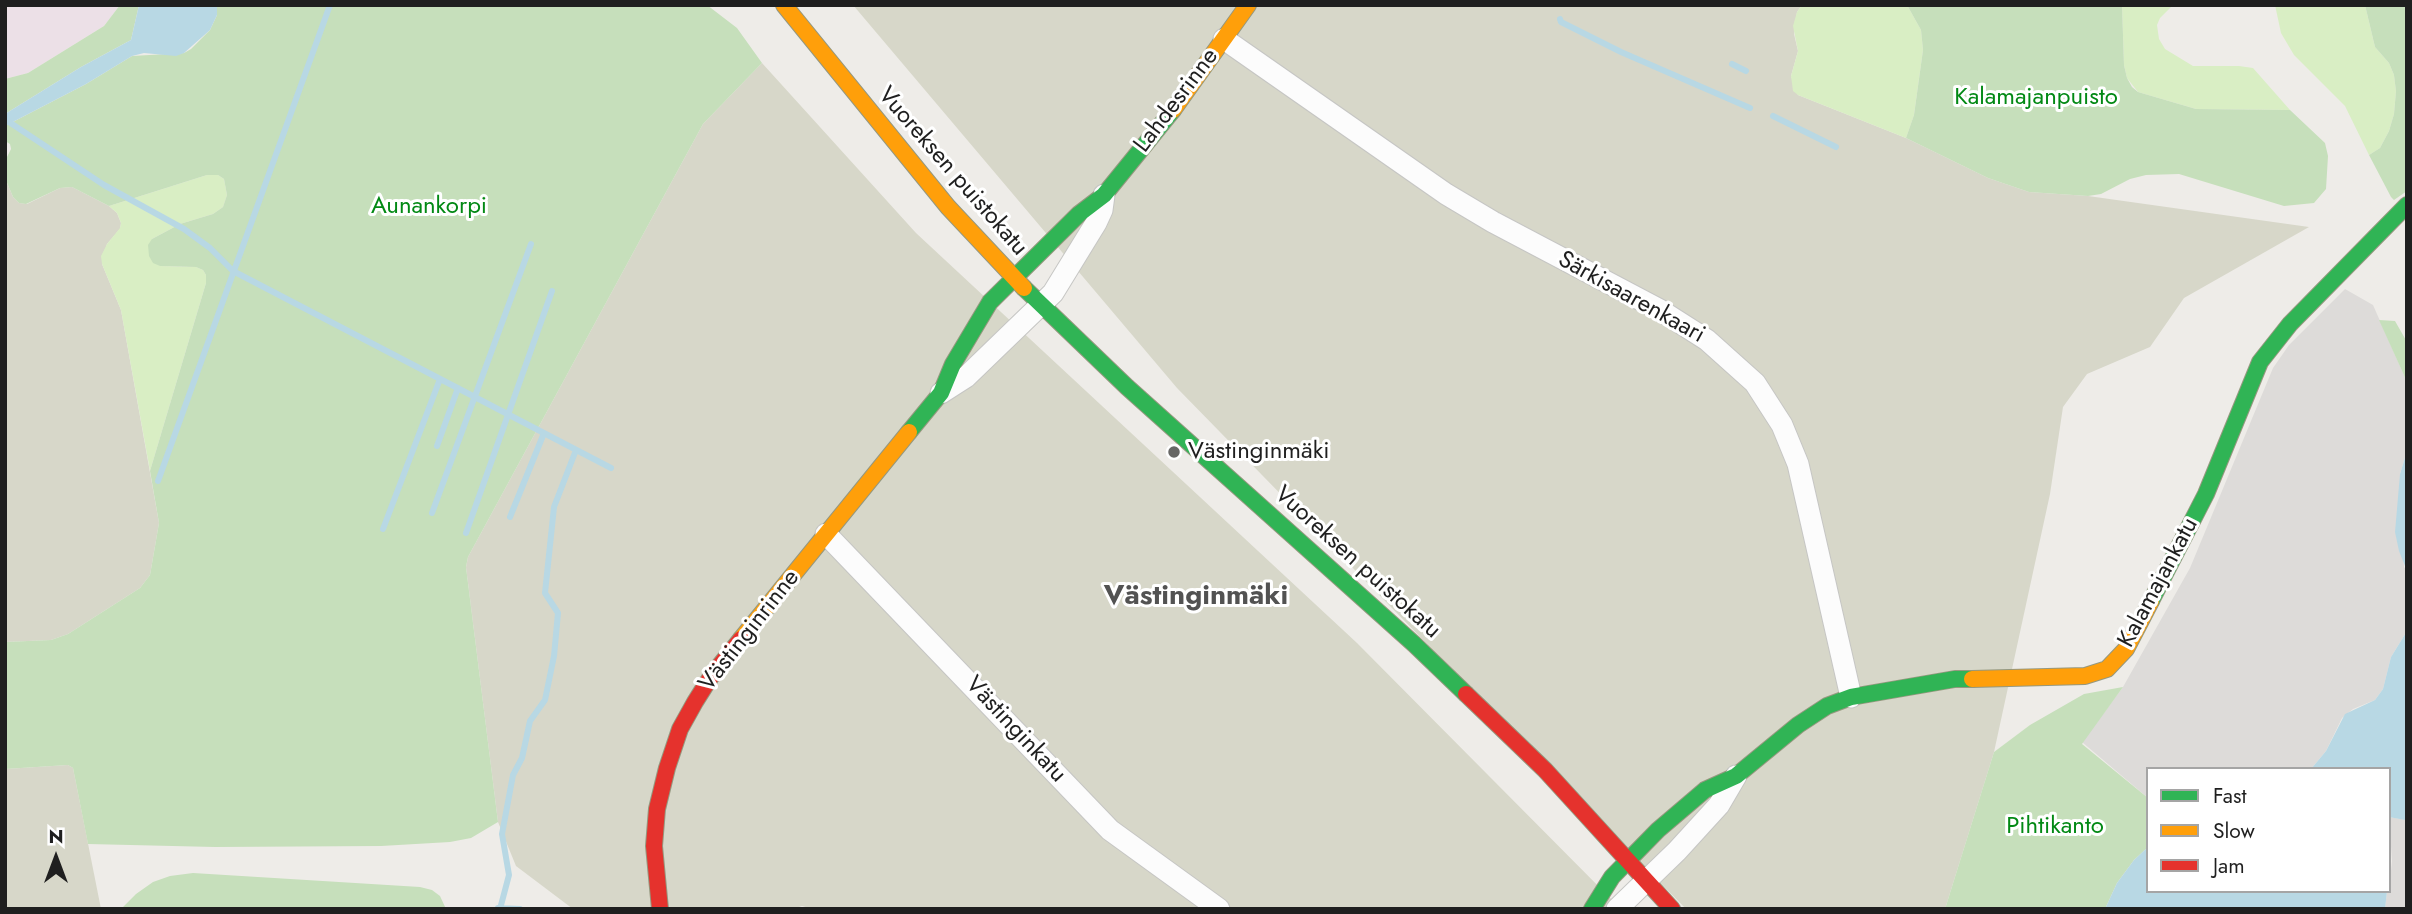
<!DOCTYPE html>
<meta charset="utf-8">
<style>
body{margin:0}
#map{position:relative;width:2412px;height:914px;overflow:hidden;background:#eeece8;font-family:Jost,sans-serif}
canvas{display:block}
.frame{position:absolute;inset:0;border:7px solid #1f1f1f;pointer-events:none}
.legend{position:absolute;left:2146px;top:767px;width:245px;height:126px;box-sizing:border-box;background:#fff;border:2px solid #a5a5a5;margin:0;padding:9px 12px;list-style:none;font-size:21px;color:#1f1f1f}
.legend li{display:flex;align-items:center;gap:14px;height:35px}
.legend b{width:35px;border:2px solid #a5a5a5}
.north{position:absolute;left:21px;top:823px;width:70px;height:70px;-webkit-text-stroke:5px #fff;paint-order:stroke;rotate:0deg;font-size:19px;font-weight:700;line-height:28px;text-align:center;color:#1f1f1f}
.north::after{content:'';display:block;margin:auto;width:24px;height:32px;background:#1f1f1f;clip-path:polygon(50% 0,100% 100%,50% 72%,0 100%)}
</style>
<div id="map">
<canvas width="2412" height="914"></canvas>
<div class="frame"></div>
<ul class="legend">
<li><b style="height:9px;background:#30b455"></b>Fast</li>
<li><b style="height:9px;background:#ff9f0a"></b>Slow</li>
<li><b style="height:9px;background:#e5322d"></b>Jam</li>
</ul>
<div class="north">N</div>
</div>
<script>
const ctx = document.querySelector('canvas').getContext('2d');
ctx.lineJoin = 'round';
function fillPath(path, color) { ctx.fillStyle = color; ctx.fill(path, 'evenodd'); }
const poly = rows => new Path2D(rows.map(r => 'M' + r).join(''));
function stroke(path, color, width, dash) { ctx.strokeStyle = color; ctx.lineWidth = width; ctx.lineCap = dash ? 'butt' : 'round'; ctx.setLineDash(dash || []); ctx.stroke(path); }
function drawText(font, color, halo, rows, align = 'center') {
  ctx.font = font + ' Jost,sans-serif'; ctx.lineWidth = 6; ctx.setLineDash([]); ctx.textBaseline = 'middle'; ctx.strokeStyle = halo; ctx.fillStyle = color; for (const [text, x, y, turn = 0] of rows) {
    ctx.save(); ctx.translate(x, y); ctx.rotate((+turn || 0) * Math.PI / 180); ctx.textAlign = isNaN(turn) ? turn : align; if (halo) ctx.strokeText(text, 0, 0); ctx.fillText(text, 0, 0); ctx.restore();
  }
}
const residential = poly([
 [2345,289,2373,305,2407,382,2407,451,2400,474,2404,567,2407,571,2407,631,2391,657,2383,689,2375,700,2353,709,2342,718,2326,751,2311,769,2148,769,2148,798,2082,742,2123,687,2190,568,2273,368,2289,345],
 [2389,817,2407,820,2407,909,2385,908,2387,891,2389,891,2392,861]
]);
const industrial = poly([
 [5,5,120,5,104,26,28,73,5,79]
]);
const construction = poly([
 [853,5,1802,5,1797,12,1794,34,1798,51,1791,76,1798,95,1906,138,1988,178,2029,192,2088,196,2309,227,2184,298,2150,347,2087,374,2063,407,2050,494,1994,752,1945,909,1686,909,1177,388],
 [762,63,916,233,1357,643,1621,909,813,909,802,906,793,909,573,909,516,866,498,822,466,567,468,557,703,124],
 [5,178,13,197,19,203,27,204,60,188,72,187,109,206,117,213,121,223,120,229,107,244,102,264,121,310,159,523,150,575,140,588,68,634,51,640,5,642],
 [68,765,73,768,101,909,5,909,5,769]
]);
const grass = poly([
 [1802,5,1907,5,1921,30,1923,50,1914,115,1906,138,1798,95,1793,91,1791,76,1798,51,1793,26,1797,12],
 [2122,5,2173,5,2160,18,2157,25,2159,39,2165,49,2193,66,2239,66,2253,68,2290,110,2196,109,2138,92,2127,78,2124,65],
 [2275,5,2365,5,2375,47,2389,63,2394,75,2396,91,2394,114,2389,131,2380,148,2369,155,2345,106,2294,55,2281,33],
 [207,175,218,175,224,179,227,195,223,207,213,214,180,224,152,239,160,266,196,267,203,270,206,275,206,283,150,471,121,310,102,264,101,256,107,244,120,228,121,223,117,213,109,206]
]);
const forest = poly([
 [120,5,139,5,131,40,81,67,5,114,5,79,28,73,104,26],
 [217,5,707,5,737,28,762,63,703,124,468,557,466,567,498,822,471,838,450,842,381,846,215,847,88,844,73,768,68,765,5,769,5,642,51,640,68,634,140,588,150,575,159,523,150,471,206,283,206,275,203,270,196,267,160,266,153,263,149,256,148,245,152,239,180,224,213,214,223,207,227,195,224,179,218,175,207,175,109,206,72,187,60,188,26,204,19,203,13,197,5,178,5,161,11,149,10,144,5,141,5,126,86,84,132,56,184,53,191,49,210,30,217,15],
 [1907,5,2122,5,2124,65,2127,78,2132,87,2138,92,2196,109,2290,110,2325,143,2328,156,2326,189,2314,203,2284,206,2179,174,2146,175,2130,179,2101,194,2088,196,2029,192,1988,178,1906,138,1914,115,1923,50,1921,30],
 [2365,5,2407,5,2407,191,2394,200,2391,197,2369,155,2380,148,2389,131,2394,114,2396,91,2394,75,2389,63,2375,47],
 [2379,320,2395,321,2407,342,2407,382],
 [2123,687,2082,744,2148,798,2148,847,2134,860,2117,883,2105,909,1945,909,1994,752,2030,725,2084,694],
 [193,873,420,887,432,890,440,896,446,909,121,909,136,894,153,882,170,876]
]);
const water = poly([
 [139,5,217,5,217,15,210,30,184,53,176,56,144,53,132,56,86,84,5,126,5,114,81,67,131,40],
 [2407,451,2407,571,2399,551,2395,532,2400,474],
 [2407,631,2407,820,2405,820,2389,817,2389,769,2311,769,2326,751,2345,714,2375,700,2383,689,2391,657],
 [2148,847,2148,891,2387,891,2385,909,2105,909,2117,883,2134,860]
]);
const stream = poly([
 [1560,19,1561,22,1621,52,1750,108],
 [1732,64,1746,71],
 [1773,116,1836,147],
 [6,120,104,185,184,229,210,248,233,271,611,468],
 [437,446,458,388],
 [158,481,330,5],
 [432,513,531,244],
 [510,517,544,433],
 [383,529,440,379],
 [466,533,552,291],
 [498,908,520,909],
 [500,909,509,875,502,834,513,775,522,758,530,721,545,700,554,656,558,613,545,593,554,507,576,450]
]);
const street = poly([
 [1224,39,1446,194,1493,222,1660,310,1707,340,1755,383,1782,425,1798,464,1851,697],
 [941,393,966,377,1053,293,1096,223,1102,210,1104,195],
 [826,534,1110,830,1219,909],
 [1617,909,1677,851,1719,805,1736,776]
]);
const fast = poly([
 [1024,288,1127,387,1414,644,1466,694],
 [909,432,941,393,953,364,990,302,1079,214,1104,195,1173,110],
 [2151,601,2206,494,2260,362,2290,324,2407,205],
 [1592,909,1612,877,1658,830,1705,790,1736,776,1798,725,1827,706,1851,697,1955,679,1972,679]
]);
const slow = poly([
 [784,5,948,207,1024,288],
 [1173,110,1248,5],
 [741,639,909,432],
 [1972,679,2085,676,2107,669,2126,649,2151,601]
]);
const jam = poly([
 [1466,694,1545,770,1672,909],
 [660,909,654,846,657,809,667,768,680,729,695,702,712,675,741,639]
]);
const markers = [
 [1174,452,7,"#676765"]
];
const parkNames = [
 ["Kalamajanpuisto",2036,98],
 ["Aunankorpi",429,207],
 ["Pihtikanto",2055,827]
];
const streetNames = [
 ["Lahdesrinne",1177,101,-53],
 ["Vuoreksen puistokatu",952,172,49],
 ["Särkisaarenkaari",1631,298,29],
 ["Vuoreksen puistokatu",1357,563,42],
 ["Kalamajankatu",2159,583,-62],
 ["Västinginrinne",750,631,-52],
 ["Västinginkatu",1015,730,47]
];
const poiNames = [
 ["Västinginmäki",1188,452]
];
const quarterNames = [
 ["Västinginmäki",1196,597]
];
fillPath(residential, '#dddbd9');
fillPath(industrial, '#ece0e7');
fillPath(construction, '#d7d7c9');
fillPath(grass, '#d9eec4');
fillPath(forest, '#c6dfbb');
fillPath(water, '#b8d8e4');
stroke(stream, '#b8d8e4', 6);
stroke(street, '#c6c6c4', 23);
stroke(fast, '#95987f', 18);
stroke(slow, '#95987f', 18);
stroke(jam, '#95987f', 18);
stroke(street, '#fcfcfc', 21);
stroke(fast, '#30b455', 16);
stroke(slow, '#ff9f0a', 16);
stroke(jam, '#e5322d', 16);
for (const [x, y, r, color] of markers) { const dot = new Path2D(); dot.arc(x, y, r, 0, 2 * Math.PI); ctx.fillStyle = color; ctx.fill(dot); stroke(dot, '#fff', 2.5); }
drawText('24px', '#028914', '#fff', parkNames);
drawText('24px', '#1f1f1f', '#fff', streetNames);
drawText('24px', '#1f1f1f', '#fff', poiNames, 'left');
drawText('bold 28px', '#525252', '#fff', quarterNames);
</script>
